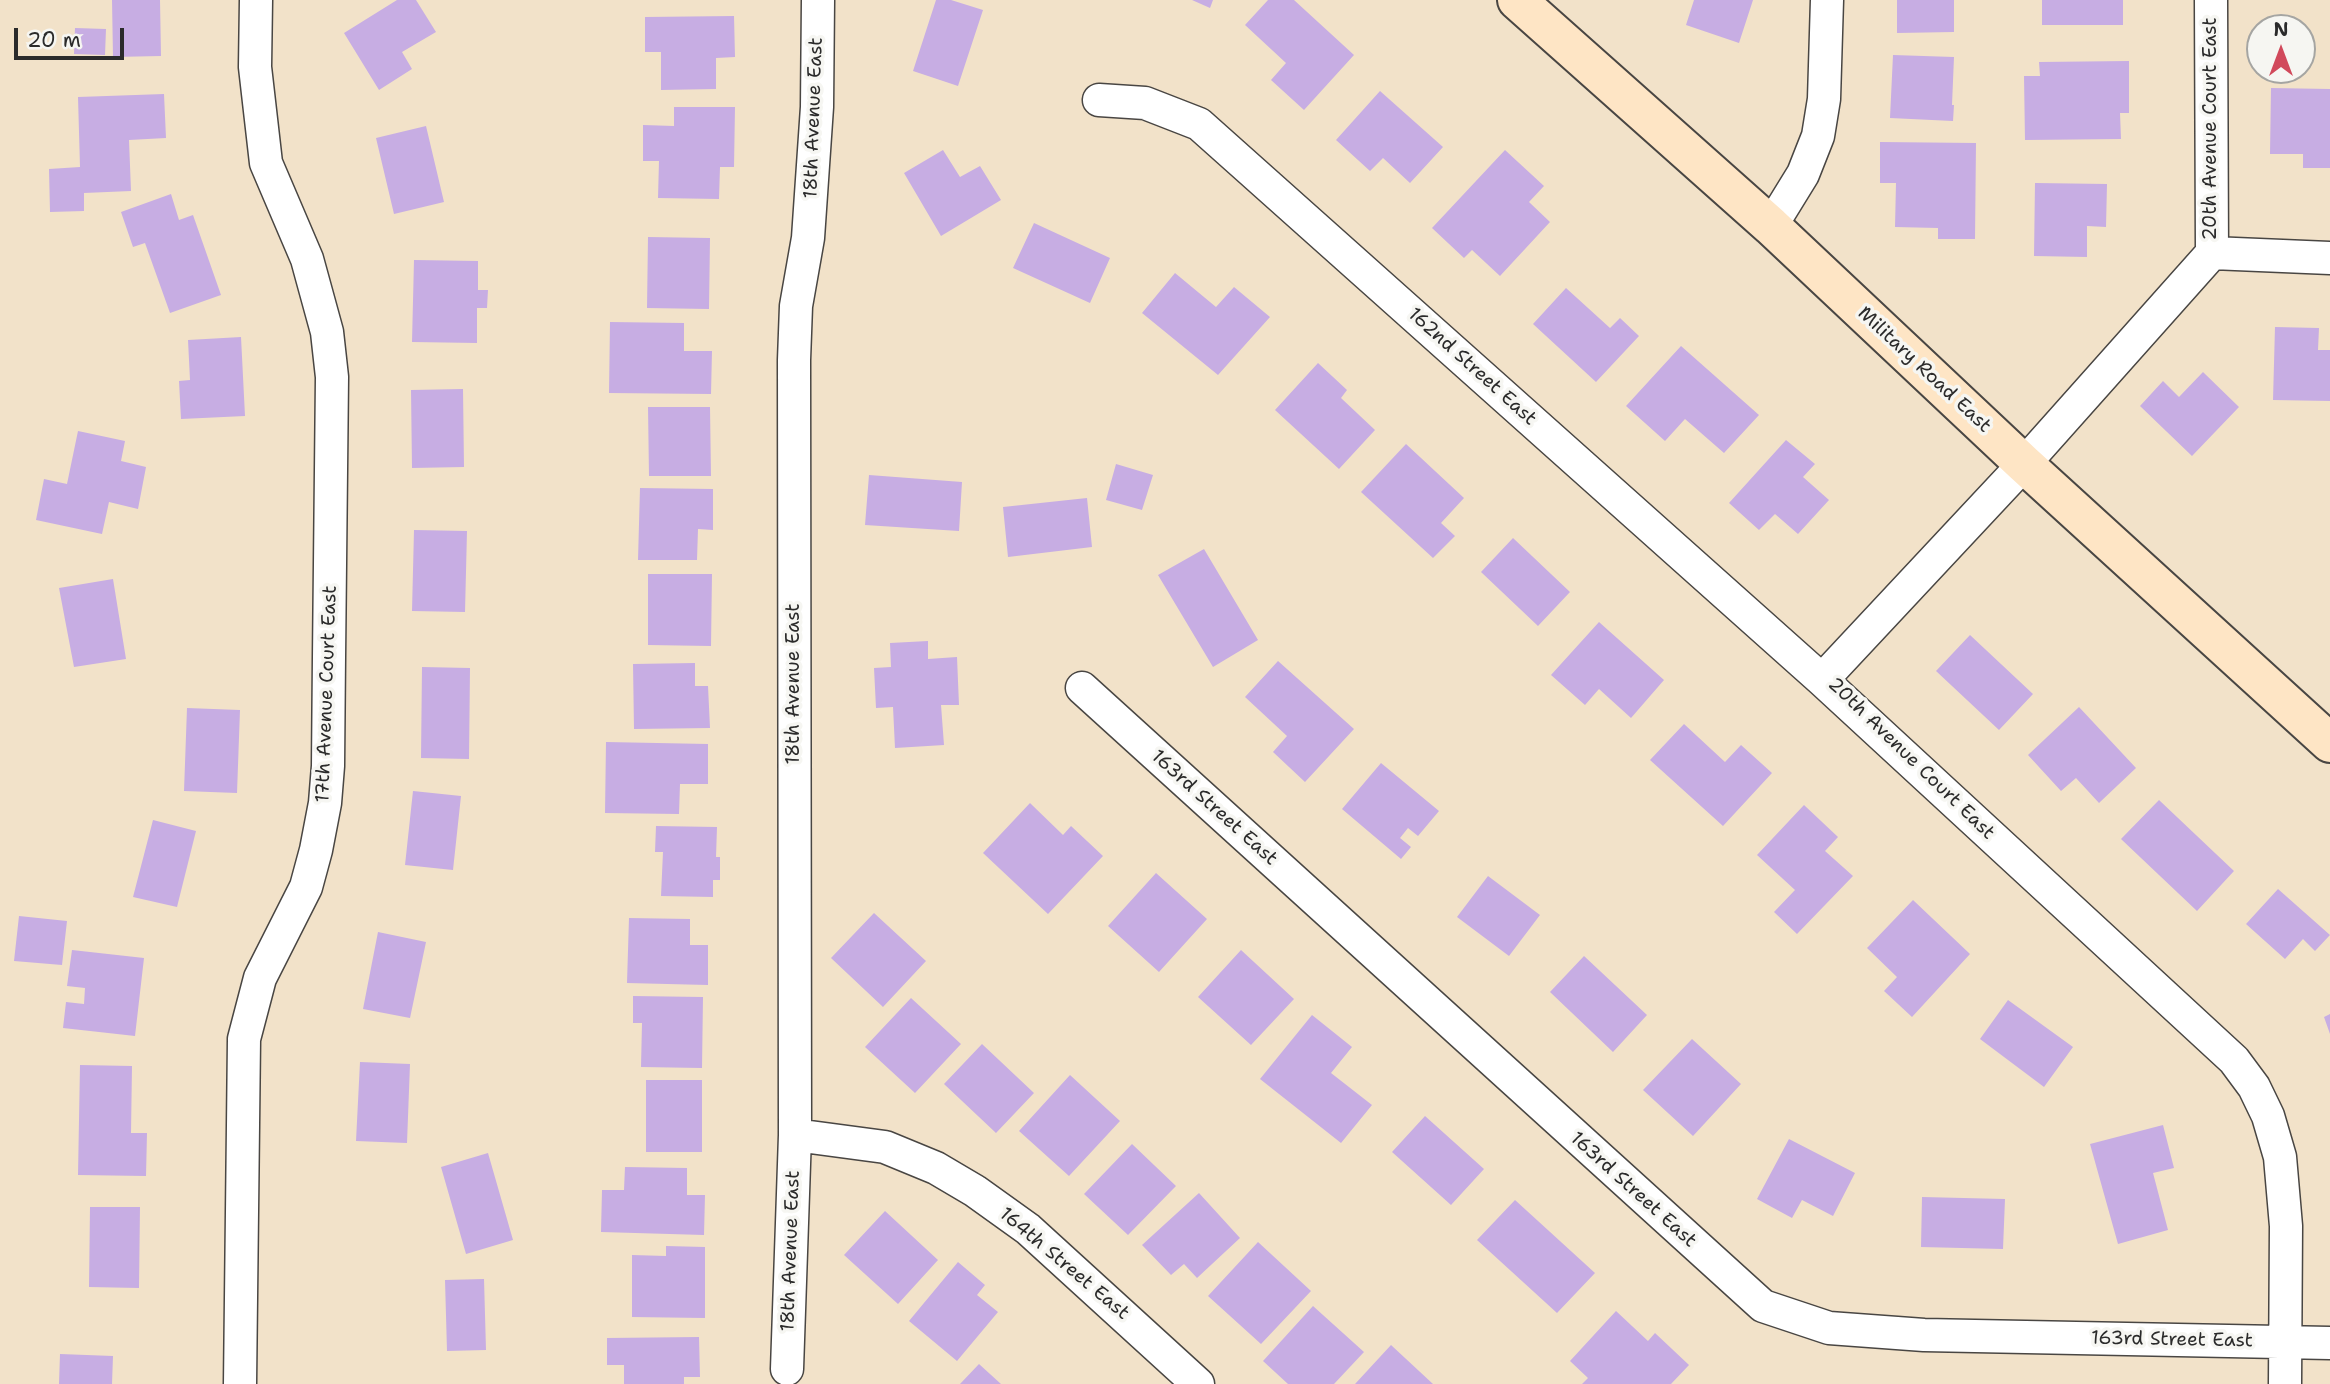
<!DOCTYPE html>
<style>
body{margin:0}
#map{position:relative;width:2330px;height:1384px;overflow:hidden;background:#f2e2c9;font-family:"Shantell Sans",sans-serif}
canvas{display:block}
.north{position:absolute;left:2246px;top:14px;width:70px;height:70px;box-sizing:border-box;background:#f6f6f2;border:2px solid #a5a5a2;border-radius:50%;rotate:0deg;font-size:19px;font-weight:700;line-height:28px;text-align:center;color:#2b2b2b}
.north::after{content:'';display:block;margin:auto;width:24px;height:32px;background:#d1495b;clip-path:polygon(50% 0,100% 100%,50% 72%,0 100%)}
.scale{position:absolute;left:14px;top:28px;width:110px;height:32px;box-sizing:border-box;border:4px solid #2b2b2b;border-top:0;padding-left:9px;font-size:21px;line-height:24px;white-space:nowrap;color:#2b2b2b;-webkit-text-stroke:5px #f6f6f2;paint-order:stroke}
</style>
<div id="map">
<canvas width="2330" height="1384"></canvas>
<div class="north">N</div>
<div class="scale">20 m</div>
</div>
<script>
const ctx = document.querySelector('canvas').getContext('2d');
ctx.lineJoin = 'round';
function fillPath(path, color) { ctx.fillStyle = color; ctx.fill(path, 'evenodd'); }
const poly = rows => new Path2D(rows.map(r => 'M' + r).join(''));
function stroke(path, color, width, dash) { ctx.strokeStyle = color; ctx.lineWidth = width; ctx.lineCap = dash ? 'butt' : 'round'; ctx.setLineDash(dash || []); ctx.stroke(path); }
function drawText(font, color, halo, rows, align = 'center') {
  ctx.font = font + ' "Shantell Sans",sans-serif'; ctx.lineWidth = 7; ctx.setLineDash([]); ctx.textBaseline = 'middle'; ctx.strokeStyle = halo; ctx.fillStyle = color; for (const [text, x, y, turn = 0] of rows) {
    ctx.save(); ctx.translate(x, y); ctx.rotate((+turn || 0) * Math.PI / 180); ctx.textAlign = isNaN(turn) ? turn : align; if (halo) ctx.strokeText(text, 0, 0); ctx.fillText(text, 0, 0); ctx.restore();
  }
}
const building = poly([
 [112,0,160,0,161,56,113,57],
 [397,0,416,0,436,32,402,52,412,69,379,90,344,33],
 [936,0,951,0,983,10,958,86,913,71],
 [1192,0,1213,0,1210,8],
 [1268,0,1294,0,1354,55,1304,110,1271,80,1286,63,1245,25],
 [1694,0,1753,0,1739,43,1686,25],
 [1897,0,1954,0,1954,32,1897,33],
 [2042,0,2123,0,2123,25,2042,25],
 [734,16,735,57,716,58,716,89,661,90,661,52,645,52,645,17],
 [75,28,106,29,105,55,74,54],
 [1893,55,1954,57,1952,105,1954,105,1953,121,1890,118],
 [2129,61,2129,113,2120,113,2121,139,2025,140,2024,76,2040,76,2039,62],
 [2271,88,2330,89,2330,168,2303,168,2303,154,2270,154],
 [1380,91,1443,147,1410,183,1383,158,1370,171,1336,140],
 [164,94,166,138,129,140,131,191,84,193,84,211,50,212,49,169,80,167,78,97],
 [674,107,735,107,734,167,720,167,719,199,658,198,659,161,643,161,643,125,674,126],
 [426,126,444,202,394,214,376,138],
 [1880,142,1976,143,1975,239,1938,239,1938,228,1895,227,1896,183,1880,183],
 [943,150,960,177,980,166,1001,200,941,236,904,173],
 [1505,150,1544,186,1529,202,1550,222,1500,276,1472,250,1464,258,1432,228],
 [2035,183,2107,184,2106,227,2087,226,2087,257,2034,256],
 [171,194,179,220,193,215,221,295,170,313,145,243,133,247,121,212],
 [1034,223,1110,258,1090,303,1013,268],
 [648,237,710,238,709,309,647,308],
 [414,260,478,261,478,290,488,290,487,308,477,308,477,343,412,342],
 [1175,273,1216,307,1234,287,1270,317,1218,375,1142,313],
 [1566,288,1610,328,1620,318,1639,336,1596,382,1533,324],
 [610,322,684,323,684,351,712,351,711,394,609,393],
 [2275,327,2319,328,2318,350,2330,350,2330,401,2273,400],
 [241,337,245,416,181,419,179,381,190,380,188,340],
 [1681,346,1759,415,1724,453,1685,419,1665,441,1626,406],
 [1318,363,1347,390,1341,398,1375,430,1339,469,1275,410],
 [2203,372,2239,407,2192,456,2140,406,2163,381,2179,397],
 [463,389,464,467,412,468,411,390],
 [648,407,710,407,711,476,649,476],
 [78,431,125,441,121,461,146,467,138,509,109,502,102,534,36,520,44,479,67,484],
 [1786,440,1815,464,1803,477,1829,500,1798,534,1775,514,1759,530,1729,503],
 [1406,444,1464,498,1441,523,1455,536,1433,558,1361,492],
 [1116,464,1153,475,1142,510,1106,500],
 [869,475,962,482,959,531,865,525],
 [640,488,713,489,713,530,698,529,697,560,638,560],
 [1087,498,1092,547,1008,557,1003,507],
 [414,530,467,531,465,612,412,611],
 [1513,538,1570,592,1538,626,1481,572],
 [1204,549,1258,640,1213,667,1158,575],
 [648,574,712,574,711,646,648,645],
 [113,579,126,659,74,667,59,588],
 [1599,622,1664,680,1631,718,1599,689,1585,705,1551,675],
 [1970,635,2033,694,1999,730,1936,671],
 [928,641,928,659,957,657,959,705,941,705,944,745,895,748,893,707,876,708,874,668,891,667,890,643],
 [1278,661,1354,729,1305,782,1273,752,1287,736,1245,697],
 [695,663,695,686,708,686,710,728,634,729,633,664],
 [422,667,470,668,469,759,421,758],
 [2079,707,2136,768,2099,803,2076,778,2061,791,2028,755],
 [187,708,240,710,237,793,184,791],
 [1684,724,1725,762,1741,745,1772,773,1723,826,1650,760],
 [606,742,708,744,708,784,680,784,679,814,605,813],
 [1381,763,1439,811,1418,836,1408,828,1400,838,1411,847,1401,859,1342,809],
 [413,791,461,796,453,870,405,865],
 [2159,800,2234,871,2197,911,2121,839],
 [1030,803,1063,835,1071,826,1103,856,1048,914,983,853],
 [1804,805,1838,837,1825,851,1853,876,1797,934,1774,912,1795,890,1757,855],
 [153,820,196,831,177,907,133,897],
 [656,826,717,827,716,857,720,857,720,880,713,880,713,897,661,896,663,852,655,852],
 [1156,873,1207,919,1159,972,1108,926],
 [1488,876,1540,915,1509,956,1457,917],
 [2278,889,2330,935,2315,951,2303,939,2285,959,2246,924],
 [1913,900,1970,954,1912,1017,1884,991,1897,977,1867,948],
 [874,913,926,961,883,1007,831,958],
 [19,916,67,921,62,965,14,961],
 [629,918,690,919,690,945,708,945,708,985,627,983],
 [378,932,426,942,410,1018,363,1009],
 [72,950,144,958,135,1036,63,1028,66,1002,84,1004,85,988,67,986],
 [1241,950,1294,999,1251,1045,1198,997],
 [1584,956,1647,1015,1613,1052,1550,992],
 [633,996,703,997,702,1068,641,1067,642,1023,633,1023],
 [911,998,961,1044,915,1093,865,1047],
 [2008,1000,2073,1047,2044,1087,1980,1039],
 [2330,1014,2330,1034,2324,1017],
 [1312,1015,1352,1047,1331,1073,1372,1105,1341,1143,1260,1079],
 [1692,1039,1741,1084,1693,1136,1643,1090],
 [982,1044,1034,1093,996,1133,944,1084],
 [360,1062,410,1064,407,1143,356,1141],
 [80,1065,132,1066,131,1133,147,1133,146,1176,78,1175],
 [1070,1075,1120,1121,1069,1176,1019,1131],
 [646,1080,702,1080,702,1152,646,1152],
 [1425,1116,1484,1169,1451,1205,1392,1152],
 [2163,1125,2174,1168,2153,1173,2168,1230,2118,1244,2090,1144],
 [1789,1139,1855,1173,1833,1216,1802,1200,1792,1218,1757,1199],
 [1132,1144,1176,1186,1128,1235,1084,1194],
 [488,1153,513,1240,466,1254,441,1167],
 [625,1167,687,1168,687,1195,705,1195,704,1235,601,1232,602,1190,624,1190],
 [1199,1193,1240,1238,1197,1278,1184,1264,1171,1275,1142,1245],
 [1922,1197,2005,1199,2003,1249,1921,1247],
 [1515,1200,1595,1273,1557,1313,1477,1240],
 [90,1207,140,1207,139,1288,89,1287],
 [885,1211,938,1260,898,1304,844,1255],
 [1258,1242,1311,1291,1261,1344,1208,1296],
 [666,1246,705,1247,705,1318,632,1317,632,1255,666,1256],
 [958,1262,985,1285,977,1295,998,1312,957,1361,909,1321],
 [484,1279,486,1350,447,1351,445,1280],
 [1313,1306,1364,1352,1334,1384,1288,1384,1263,1361],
 [1616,1311,1648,1341,1655,1333,1689,1365,1671,1384,1582,1384,1588,1378,1570,1361],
 [699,1337,700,1377,684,1377,684,1384,624,1384,624,1365,607,1365,607,1338],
 [1391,1345,1433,1384,1355,1384],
 [60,1354,113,1356,112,1384,59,1384],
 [979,1364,1001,1384,960,1384]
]);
const street = poly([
 [1099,100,1145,103,1199,124,1822,680,2234,1060,2254,1087,2268,1116,2280,1157,2286,1226,2285,1384],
 [1771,226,1803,174,1818,136,1824,99,1827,0],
 [2212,253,2330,258],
 [1822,680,2024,464,2212,253,2211,0],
 [1082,688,1763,1306,1829,1328,1924,1335,2330,1343],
 [795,1135,885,1147,936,1168,975,1191,1028,1229,1198,1384],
 [787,1369,795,1135,794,360,796,306,808,238,817,107,818,0],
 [240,1384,244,1039,260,978,306,887,316,850,325,803,328,766,329,657,332,377,327,332,307,259,266,163,255,67,256,0]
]);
const secondary = poly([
 [1517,0,1771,226,2024,464,2330,743]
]);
const streetNames = [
 ["18th Avenue East",814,118,-88],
 ["20th Avenue Court East",2211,129,-90],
 ["162nd Street East",1472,367,42],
 ["Military Road East",1924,370,43],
 ["18th Avenue East",794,684,-90],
 ["17th Avenue Court East",327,694,-88],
 ["20th Avenue Court East",1911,759,44],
 ["163rd Street East",1214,808,42],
 ["163rd Street East",1633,1190,42],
 ["18th Avenue East",791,1251,-88],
 ["164th Street East",1064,1264,40],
 ["163rd Street East",2172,1340,1]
];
fillPath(building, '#c7ade3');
stroke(street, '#494643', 35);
stroke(secondary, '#494643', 42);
stroke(street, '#fff', 32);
stroke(secondary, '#fee5c5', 38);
drawText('19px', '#2b2b2b', '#f6f6f2', streetNames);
</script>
